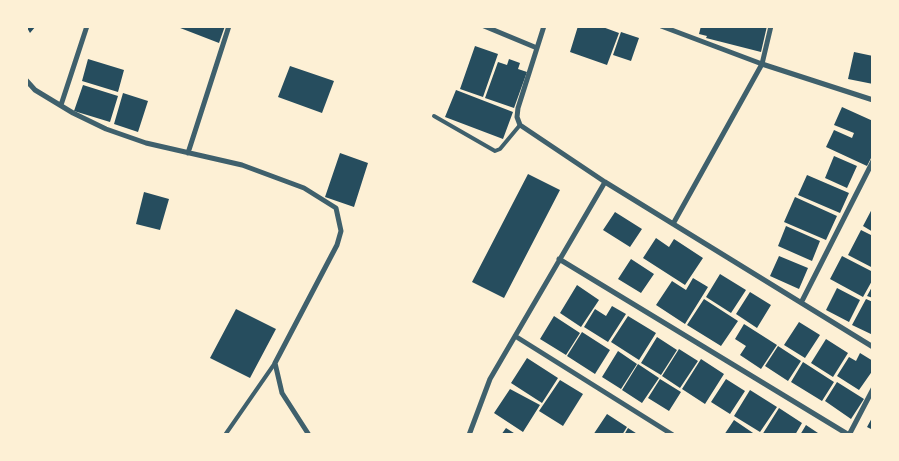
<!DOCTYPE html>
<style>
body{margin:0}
#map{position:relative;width:899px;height:461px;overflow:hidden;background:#fdf0d5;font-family:"Space Grotesk",sans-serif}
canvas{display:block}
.frame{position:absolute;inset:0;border:28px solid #fdf0d5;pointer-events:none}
</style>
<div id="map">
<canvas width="899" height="461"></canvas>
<div class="frame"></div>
</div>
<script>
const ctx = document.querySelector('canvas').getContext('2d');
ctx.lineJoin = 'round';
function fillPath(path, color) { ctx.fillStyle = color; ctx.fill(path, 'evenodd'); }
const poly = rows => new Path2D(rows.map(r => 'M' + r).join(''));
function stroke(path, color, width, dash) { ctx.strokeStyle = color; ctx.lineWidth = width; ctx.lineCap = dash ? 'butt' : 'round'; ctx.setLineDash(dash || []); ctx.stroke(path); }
const building = poly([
 [26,26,36,26,30,33],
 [175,26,225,26,219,43],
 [578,26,600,26,619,33,607,65,570,52],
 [701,26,767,26,761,52,706,38,707,36,699,34],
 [621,32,639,38,631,61,613,55],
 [475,46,498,54,483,97,460,89],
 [854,52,873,56,873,84,848,79],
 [88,59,124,70,118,92,82,81],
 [509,59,520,63,518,69,527,72,514,108,485,98,498,62,507,65],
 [290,66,334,81,322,113,278,97],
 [83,85,118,96,110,122,74,111],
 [456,90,513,112,503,139,445,117],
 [123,93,148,101,138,132,114,124],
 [842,107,873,121,873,154,867,166,826,147,834,130,852,138,854,133,834,125],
 [340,153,368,163,354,207,325,197],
 [834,156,857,166,847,188,825,178],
 [528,174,560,190,504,298,472,282],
 [807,175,849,193,840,213,798,195],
 [144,192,169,199,160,230,136,224],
 [795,197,837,216,826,240,784,222],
 [873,207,873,232,863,226],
 [615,212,642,229,630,247,603,230],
 [786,226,820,241,812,261,778,246],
 [861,230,873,236,873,268,848,255],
 [656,238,669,247,674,239,703,258,685,285,643,258],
 [779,256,808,268,799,289,770,276],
 [842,256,873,272,873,279,863,297,830,279],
 [631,259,654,274,641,293,618,279],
 [720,274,746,290,731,313,706,297],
 [693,278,708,287,685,324,656,305,672,281,686,290],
 [577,285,599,300,581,327,560,313],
 [873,285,873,298,867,296],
 [837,288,860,300,849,322,826,310],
 [750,292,771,305,757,328,736,314],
 [704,299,738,321,721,346,687,325],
 [866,299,873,302,873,335,852,325],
 [612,306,626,314,608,342,584,327,595,309,606,316],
 [236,309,276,329,250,378,210,358],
 [554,316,580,333,566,355,540,339],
 [628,316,656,333,639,360,611,342],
 [799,322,820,335,805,358,784,345],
 [744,324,777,345,761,369,740,355,746,346,735,339],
 [582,332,610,350,595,374,567,356],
 [657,337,677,350,661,375,641,363],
 [826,339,848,353,833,377,811,363],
 [778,346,801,361,788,381,765,366],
 [679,349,698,361,680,388,662,376],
 [618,351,637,364,621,389,602,377],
 [860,353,873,361,873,370,859,390,837,376,849,357,856,361],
 [527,358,558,378,542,403,511,383],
 [701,359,724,374,705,404,682,389],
 [803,362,834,382,822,401,791,382],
 [638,364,659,378,642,403,622,390],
 [660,379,681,392,669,411,648,398],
 [726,379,745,391,730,414,711,402],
 [560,380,583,394,563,426,539,411],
 [837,382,864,399,851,419,825,401],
 [510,389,540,405,523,432,494,413],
 [750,390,777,407,760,432,734,416],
 [779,408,802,423,795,435,762,435],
 [607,414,627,427,622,435,593,435],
 [873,416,873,430,867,427],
 [734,420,756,435,724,435],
 [806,425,821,435,800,435],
 [506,428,517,435,501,435],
 [628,428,639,435,624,435]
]);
const service = poly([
 [434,116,495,151,500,149,520,125],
 [225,435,275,363]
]);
const minor = poly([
 [484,26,537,48],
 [544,26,518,108,517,117,520,125,605,182,873,347],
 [661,26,762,64,873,100],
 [26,80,35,90,73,113,106,129,146,143,242,165,304,188,336,208,341,231,337,245,275,363,282,393,309,435],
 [61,105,87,26],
 [188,153,229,26],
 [673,224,762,64,771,26],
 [559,259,849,435],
 [802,301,873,161],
 [515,336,673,435],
 [469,435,490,379,605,182],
 [849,435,873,389]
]);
fillPath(building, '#264d5e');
stroke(service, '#3f606c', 4);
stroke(minor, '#3f606c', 5);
</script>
